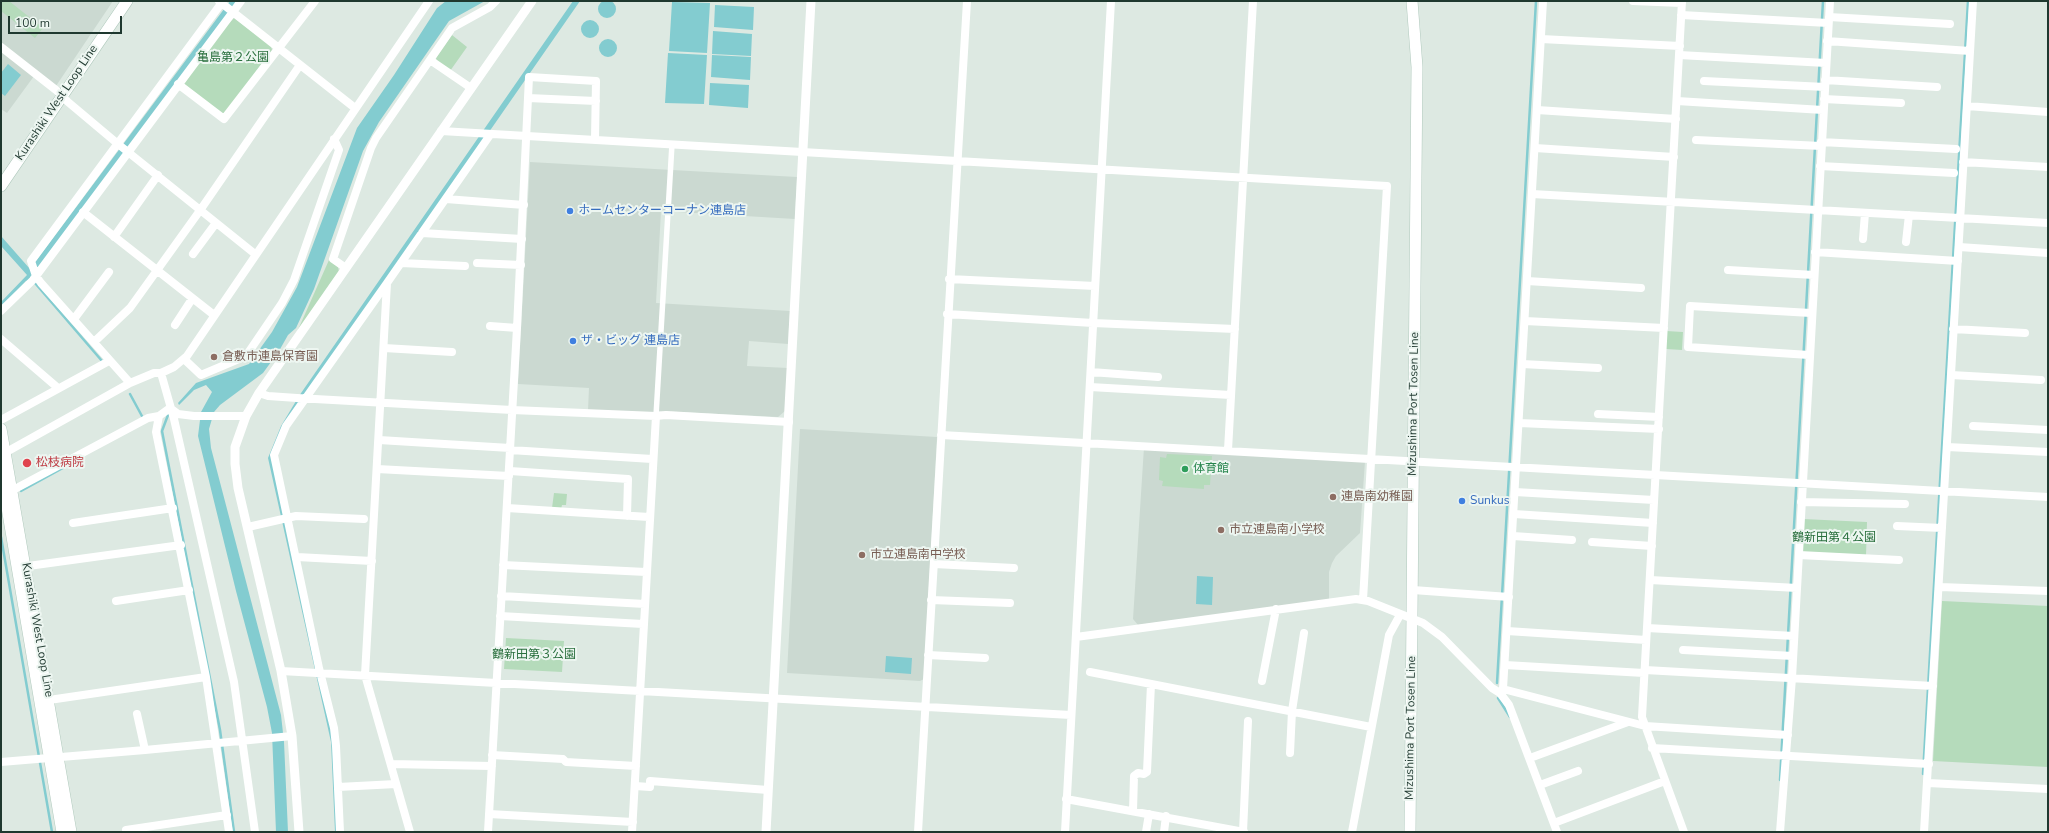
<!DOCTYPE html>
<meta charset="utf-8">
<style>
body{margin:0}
#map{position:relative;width:2049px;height:833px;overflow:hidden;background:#dde9e2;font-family:"Nunito Sans",sans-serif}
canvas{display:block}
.frame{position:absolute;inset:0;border:2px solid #1f382f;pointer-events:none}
.scale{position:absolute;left:8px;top:16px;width:114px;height:18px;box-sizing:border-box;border:2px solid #1f382f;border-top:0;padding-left:5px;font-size:12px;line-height:14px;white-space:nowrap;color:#1f382f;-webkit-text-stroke:3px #edf6f1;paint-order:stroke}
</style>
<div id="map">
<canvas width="2049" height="833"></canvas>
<div class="frame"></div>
<div class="scale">100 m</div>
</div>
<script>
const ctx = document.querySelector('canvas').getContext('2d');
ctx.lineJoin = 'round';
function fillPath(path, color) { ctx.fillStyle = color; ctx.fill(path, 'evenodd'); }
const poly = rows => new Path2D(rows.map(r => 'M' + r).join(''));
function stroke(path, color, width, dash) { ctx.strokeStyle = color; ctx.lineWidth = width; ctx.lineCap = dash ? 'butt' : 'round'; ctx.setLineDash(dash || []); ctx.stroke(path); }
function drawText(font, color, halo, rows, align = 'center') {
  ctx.font = font + ' "Nunito Sans","Noto Sans JP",sans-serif'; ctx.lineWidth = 4; ctx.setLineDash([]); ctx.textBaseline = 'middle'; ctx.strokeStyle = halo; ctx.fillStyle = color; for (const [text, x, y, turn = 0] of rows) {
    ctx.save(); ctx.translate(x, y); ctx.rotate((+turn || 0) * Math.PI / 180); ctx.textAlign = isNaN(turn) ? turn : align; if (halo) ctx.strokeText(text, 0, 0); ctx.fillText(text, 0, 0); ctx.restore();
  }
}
const built = poly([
 [1,1,113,1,56,86,37,72,7,113,1,109],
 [530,162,797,177,795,219,661,211,656,303,790,311,788,344,749,341,747,366,788,368,785,411,778,417,659,411,650,414,588,410,589,388,518,384],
 [800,429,937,437,924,679,920,681,787,673],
 [1144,447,1365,461,1360,533,1336,556,1332,563,1329,572,1329,600,1138,625,1133,619]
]);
const green = poly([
 [2,1,9,1,43,28,35,38,1,11],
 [234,18,271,46,272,50,224,115,184,84,215,37],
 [452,35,467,47,450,71,437,62,436,58],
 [329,260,338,267,339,272,297,332],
 [1666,331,1683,332,1682,350,1666,349],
 [1167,454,1212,456,1210,485,1204,485,1204,489,1162,486,1163,481,1159,480,1160,457,1166,458],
 [554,493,567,494,566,505,562,505,561,509,552,508],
 [1803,519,1867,522,1866,556,1804,553,1802,550],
 [1942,601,2048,606,2048,767,1933,761],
 [506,638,564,641,562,672,504,669]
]);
const water = poly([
 '598 9a9 9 0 1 1 18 0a9 9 0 1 1-18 0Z',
 [230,1,238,1,30,280,26,281,1,307,1,302,27,275,1,246,1,236,30,269],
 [446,1,485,1,449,21,379,122,363,151,314,289,296,328,288,335,279,351,263,373,220,405,214,412,209,429,211,448,281,715,284,742,288,832,276,832,272,733,267,707,236,591,198,436,201,412,212,392,206,385,194,390,179,405,178,403,196,383,249,364,272,332,297,287,357,128,394,75,437,8],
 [573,1,580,1,489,132,273,451,332,727,338,832,335,832,331,742,268,458,281,426,299,396],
 [672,2,710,3,707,53,669,51],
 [715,5,754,7,753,30,714,27],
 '581 29a9 9 0 1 1 18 0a9 9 0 1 1-18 0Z',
 [713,31,752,34,751,56,712,54],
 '599 48a9 9 0 1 1 18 0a9 9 0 1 1-18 0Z',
 [668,53,707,55,704,104,665,103],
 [712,55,751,57,750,80,711,77],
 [8,64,21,75,5,96,1,93,1,73],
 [710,83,749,85,748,108,709,105],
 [1197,576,1213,577,1212,605,1196,604],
 [886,656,912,658,911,674,885,672]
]);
const stream = poly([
 [35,283,102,361],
 [130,394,143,418],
 [168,415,162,431,220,730,234,832],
 [21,491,72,463],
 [1,537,52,832],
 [1497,683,1536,1],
 [1498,698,1510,717],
 [1923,774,1968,1],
 [1780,780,1823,1]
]);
const pedestrian = poly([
 [656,416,672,144]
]);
const minor = poly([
 [219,1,355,108],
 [1633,1,1682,3],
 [1682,1,1642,717,1684,832],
 [1681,15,1828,23],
 [1829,17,1950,24],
 [1541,39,1680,46],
 [1827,41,1970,51],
 [1,47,56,90,68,102,118,144,255,254],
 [1679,55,1826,63],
 [430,60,471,88],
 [1825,80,1937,87],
 [1704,81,1825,87],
 [178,84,224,119,315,1],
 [528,98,596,101],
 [1824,99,1901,103],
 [1677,101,1823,110],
 [1967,106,2048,112],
 [1537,110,1676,119],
 [441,131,1387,186,1363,600],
 [1696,140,1821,146],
 [1821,142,1956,149],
 [1535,148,1674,157],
 [1963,162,2048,167],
 [1820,166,1954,173],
 [1532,194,2048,223],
 [446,199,524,205],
 [83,212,214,315],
 [422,233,522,239],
 [114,237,158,175],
 [1863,239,1865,213],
 [1906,242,1909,215],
 [1959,247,2048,253],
 [1815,252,1958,261],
 [193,254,216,223],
 [401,263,465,266],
 [477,263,521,265],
 [346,268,333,259,371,148,376,138,452,28,490,7,496,1],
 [1728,270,1814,275],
 [949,279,1095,286],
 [1527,281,1641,288],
 [1,311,33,280,241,1],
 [947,314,1093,323,1235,329],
 [74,319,109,272],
 [1525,321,1664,328],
 [175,325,192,299],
 [490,326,517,328],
 [1953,329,2025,333],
 [1,339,58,388],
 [94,342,130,308,201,209,300,65],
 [384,348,452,352],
 [1809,355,1688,347,1690,306,1811,313],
 [184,359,201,375,246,356,282,303,294,280,339,150,334,139],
 [1522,364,1598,368],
 [1091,372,1158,377],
 [161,373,154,373,130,383,41,283,36,276,31,261,223,1],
 [1951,375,2041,380],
 [1090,387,1231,395],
 [259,393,268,396,297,398,512,410,656,416,666,415,789,422],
 [1598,414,1659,417],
 [159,416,156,432,206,677,229,832],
 [1,420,109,361],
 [1519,423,1659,429],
 [1973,426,2048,430],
 [941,435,2048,497],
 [379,440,510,448],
 [1947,447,2048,452],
 [510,450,652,459],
 [1228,450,1253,1],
 [1,455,130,383],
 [377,469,509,476],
 [510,471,628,479,627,516],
 [13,490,148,418,159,416,170,408,178,414,194,416,246,416],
 [1515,492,1654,500],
 [1801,502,1905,504],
 [507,508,649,517],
 [1514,514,1653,523],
 [73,523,173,508],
 [1897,526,1942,528],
 [248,527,296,516,364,519],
 [1513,536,1572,540],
 [1592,542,1652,546],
 [1799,555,1899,560],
 [297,557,372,561],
 [934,564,1014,568],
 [503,565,646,572],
 [21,567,181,545],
 [1650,580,1797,588],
 [1940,587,2048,591],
 [1413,590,1509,597],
 [501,596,645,604],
 [931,600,1010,603],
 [116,601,189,590],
 [500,616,643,624],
 [1647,628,1794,636],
 [1507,631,1646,640],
 [1076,637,1356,599,1368,601,1423,623,1442,637,1492,688,1500,693,1509,705,1557,832],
 [1683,650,1793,656],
 [928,655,985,658],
 [1505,665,1644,673],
 [1645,670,1933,686],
 [281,671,1071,715],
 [1090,672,1371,727],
 [1262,681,1276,609],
 [1503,689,1543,1],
 [1500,692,1503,689,1645,726,1788,735],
 [49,700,206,677],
 [137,714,145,750],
 [1652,748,1929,764],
 [1290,753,1292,711,1304,633],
 [492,755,563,759,566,762,636,766],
 [1530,758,1628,722],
 [1,762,145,750,292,736],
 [391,764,492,766],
 [1928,783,2048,789],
 [1540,785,1578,771],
 [635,786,650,787,650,781,768,790],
 [338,787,396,784],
 [1066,799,1244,832],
 [1133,811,1134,776,1138,773,1144,774,1147,772,1151,684],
 [489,814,633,822],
 [1554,823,1665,781],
 [126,830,227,815],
 [255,832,234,682,174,419,161,373,174,367,187,356,429,1],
 [340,832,336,746,334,728,319,668,274,455,286,426,387,283],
 [410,832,365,675,387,283,490,135],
 [488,832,517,328,529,77,596,81,595,139],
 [632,832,656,416],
 [918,832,967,1],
 [1065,832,1111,1],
 [1146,832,1149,814],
 [1164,832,1166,816],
 [1243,832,1248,721],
 [1352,832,1389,635,1400,615],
 [1780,832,1792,678,1830,1],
 [1924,832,1973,1]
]);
const tertiary = poly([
 [299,832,292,736,281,671,238,488,235,464,235,447,246,416,259,393,532,1],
 [766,832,811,1]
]);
const secondary = poly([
 [1,186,127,1],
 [1,429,71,832],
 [1,472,62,832],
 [1410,832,1417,67,1412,1]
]);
const markers = [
 [570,211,4,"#3f7fe0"],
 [573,341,4,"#3f7fe0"],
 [214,357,4,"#8d6e63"],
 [27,463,5,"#e0444e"],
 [1185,469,4,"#2e9e5b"],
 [1333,497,4,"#8d6e63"],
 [1462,501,4,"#3f7fe0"],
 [1221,530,4,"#8d6e63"],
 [862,555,4,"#8d6e63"]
];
const parkNames = [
 ["亀島第２公園",233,58],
 ["鶴新田第４公園",1834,538],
 ["鶴新田第３公園",534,655]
];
const streetNames = [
 ["Kurashiki West Loop Line",57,103,-56],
 ["Mizushima Port Tosen Line",1414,404,-89],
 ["Kurashiki West Loop Line",37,630,80],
 ["Mizushima Port Tosen Line",1411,728,-89]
];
const shopNames = [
 ["ホームセンターコーナン連島店",578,211],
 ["ザ・ビッグ 連島店",581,341],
 ["Sunkus",1470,501]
];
const educationNames = [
 ["倉敷市連島保育園",222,357],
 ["連島南幼稚園",1341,497],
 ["市立連島南小学校",1229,530],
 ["市立連島南中学校",870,555]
];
const healthNames = [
 ["松枝病院",36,463]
];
const leisureNames = [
 ["体育館",1193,469]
];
fillPath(built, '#cbd9d1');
fillPath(green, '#b5dbbb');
fillPath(water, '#83ccd0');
stroke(stream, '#83ccd0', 2.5);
stroke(secondary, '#b0c9bd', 12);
stroke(pedestrian, '#fff', 5.5);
stroke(minor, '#fff', 8);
stroke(tertiary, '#fff', 9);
stroke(secondary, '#fff', 11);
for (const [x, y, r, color] of markers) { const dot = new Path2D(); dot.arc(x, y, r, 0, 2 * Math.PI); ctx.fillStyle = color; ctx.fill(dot); stroke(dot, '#edf6f1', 1.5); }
drawText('12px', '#296f3d', '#edf6f1', parkNames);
drawText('12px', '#1f382f', '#edf6f1', streetNames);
drawText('12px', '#366cbe', '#edf6f1', shopNames, 'left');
drawText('12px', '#785e54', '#edf6f1', educationNames, 'left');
drawText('12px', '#be3a42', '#edf6f1', healthNames, 'left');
drawText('12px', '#27864d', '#edf6f1', leisureNames, 'left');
</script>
